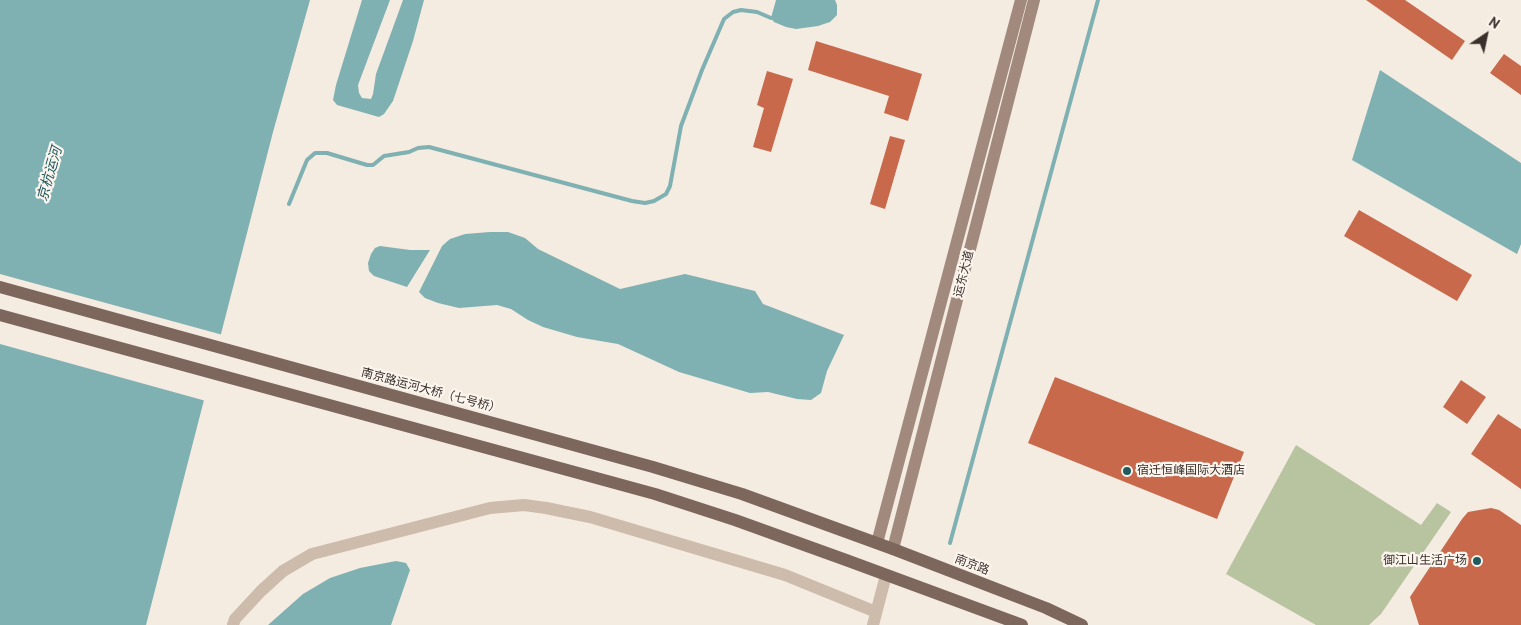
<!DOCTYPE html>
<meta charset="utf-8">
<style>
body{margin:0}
#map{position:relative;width:1521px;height:625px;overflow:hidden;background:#f4ebe1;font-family:"PT Sans",sans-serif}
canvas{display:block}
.north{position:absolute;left:1461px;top:10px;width:50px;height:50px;-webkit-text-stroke:4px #fbf5ee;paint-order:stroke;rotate:34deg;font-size:14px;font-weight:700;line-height:20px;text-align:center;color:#3b302b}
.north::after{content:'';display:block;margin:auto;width:18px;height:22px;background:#3b302b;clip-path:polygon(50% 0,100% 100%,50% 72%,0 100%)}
</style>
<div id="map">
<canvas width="1521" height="625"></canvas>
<div class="north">N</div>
</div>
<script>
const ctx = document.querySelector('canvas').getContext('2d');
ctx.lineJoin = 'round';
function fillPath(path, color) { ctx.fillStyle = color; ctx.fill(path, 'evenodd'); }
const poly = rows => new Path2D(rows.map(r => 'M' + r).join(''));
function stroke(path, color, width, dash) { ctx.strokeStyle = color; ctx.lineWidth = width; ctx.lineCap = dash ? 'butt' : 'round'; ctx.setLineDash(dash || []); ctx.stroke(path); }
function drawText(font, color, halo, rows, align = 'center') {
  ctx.font = font + ' "PT Sans","Noto Sans SC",sans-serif'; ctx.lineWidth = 4.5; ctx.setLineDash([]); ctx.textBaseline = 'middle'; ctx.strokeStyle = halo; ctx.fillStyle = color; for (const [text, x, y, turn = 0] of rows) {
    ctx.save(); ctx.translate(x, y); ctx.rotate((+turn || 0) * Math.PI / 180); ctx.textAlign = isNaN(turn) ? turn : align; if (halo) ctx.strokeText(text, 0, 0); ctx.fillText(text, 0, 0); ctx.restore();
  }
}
const green = poly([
 [1296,445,1421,525,1437,503,1451,512,1381,614,1369,625,1316,625,1226,574]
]);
const water = poly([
 [0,0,310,0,273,132,146,625,0,625],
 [362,0,390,0,358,85,359,93,362,98,371,99,373,94,376,74,403,0,424,0,413,41,393,101,384,114,379,117,337,105,333,100,336,85],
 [776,0,835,0,837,5,837,15,830,22,818,26,796,29,786,27,774,22,771,18],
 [1380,70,1521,163,1521,244,1517,254,1352,160],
 [490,232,508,232,525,238,538,249,620,289,685,274,755,291,763,304,844,335,827,371,821,393,811,400,797,399,768,392,750,393,679,372,618,344,577,337,543,327,528,320,511,309,497,305,459,308,438,303,425,298,419,292,442,246,450,239,465,234],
 [380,246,410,250,430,250,407,287,374,276,369,271,368,263,371,254,375,248],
 [396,561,406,563,410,570,391,625,268,625,303,594,330,578,360,568]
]);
const pier = poly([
 [0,274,223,335,206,401,0,344]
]);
const stream = poly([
 [289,204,307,160,315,153,327,153,367,165,373,165,384,156,409,152,418,148,429,147,632,201,645,203,654,201,666,194,670,186,681,126,702,70,724,19,733,12,741,10,757,12,771,18],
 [950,543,1098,0]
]);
const building = poly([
 [1366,0,1405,0,1465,41,1452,60],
 [816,41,922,74,908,121,884,113,889,96,808,70],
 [1504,54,1521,66,1521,95,1490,73],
 [767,71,793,79,771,152,753,147,764,108,757,105],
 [890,136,905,140,885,209,870,204],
 [1359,210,1472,275,1457,301,1344,236],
 [1055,377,1244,452,1217,519,1028,443],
 [1461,380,1486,397,1467,424,1443,407],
 [1498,414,1521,429,1521,489,1471,454],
 [1491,508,1499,510,1521,525,1521,625,1419,625,1410,597,1462,519,1468,512]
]);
const street = poly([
 [233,625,235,619,261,591,283,571,312,554,490,508,524,505,546,508,590,517,785,575,876,612],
 [873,625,886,575]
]);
const secondary = poly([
 [877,543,1021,0],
 [893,549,1034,0]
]);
const primary = poly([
 [0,287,653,467,742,494,893,549,1046,608,1082,625],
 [0,315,655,494,735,520,846,560,1022,625]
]);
const markers = [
 [1127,471,5,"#1f5a5e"],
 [1477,561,5,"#1f5a5e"]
];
const streetNames = [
 ["运东大道",964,274,-76],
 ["南京路运河大桥（七号桥）",431,391,15],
 ["南京路",972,565,21]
];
const poiNames = [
 ["宿迁恒峰国际大酒店",1137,471],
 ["御江山生活广场",1467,561,"right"]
];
const waterNames = [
 ["京杭运河",50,174,-74]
];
fillPath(green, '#b8c4a0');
fillPath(water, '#7fb0b2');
fillPath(pier, '#f4ebe1');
stroke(stream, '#7fb0b2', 4);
fillPath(building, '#c8694b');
stroke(street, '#cdbbac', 12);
stroke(secondary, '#a18a7d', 12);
stroke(primary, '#7d675c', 12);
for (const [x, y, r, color] of markers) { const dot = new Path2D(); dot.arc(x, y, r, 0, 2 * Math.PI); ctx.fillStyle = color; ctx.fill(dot); stroke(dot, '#fbf5ee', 2); }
drawText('12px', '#3b302b', '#fbf5ee', streetNames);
drawText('12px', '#3b302b', '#fbf5ee', poiNames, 'left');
drawText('italic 14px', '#1f5a5e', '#fbf5ee', waterNames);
</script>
